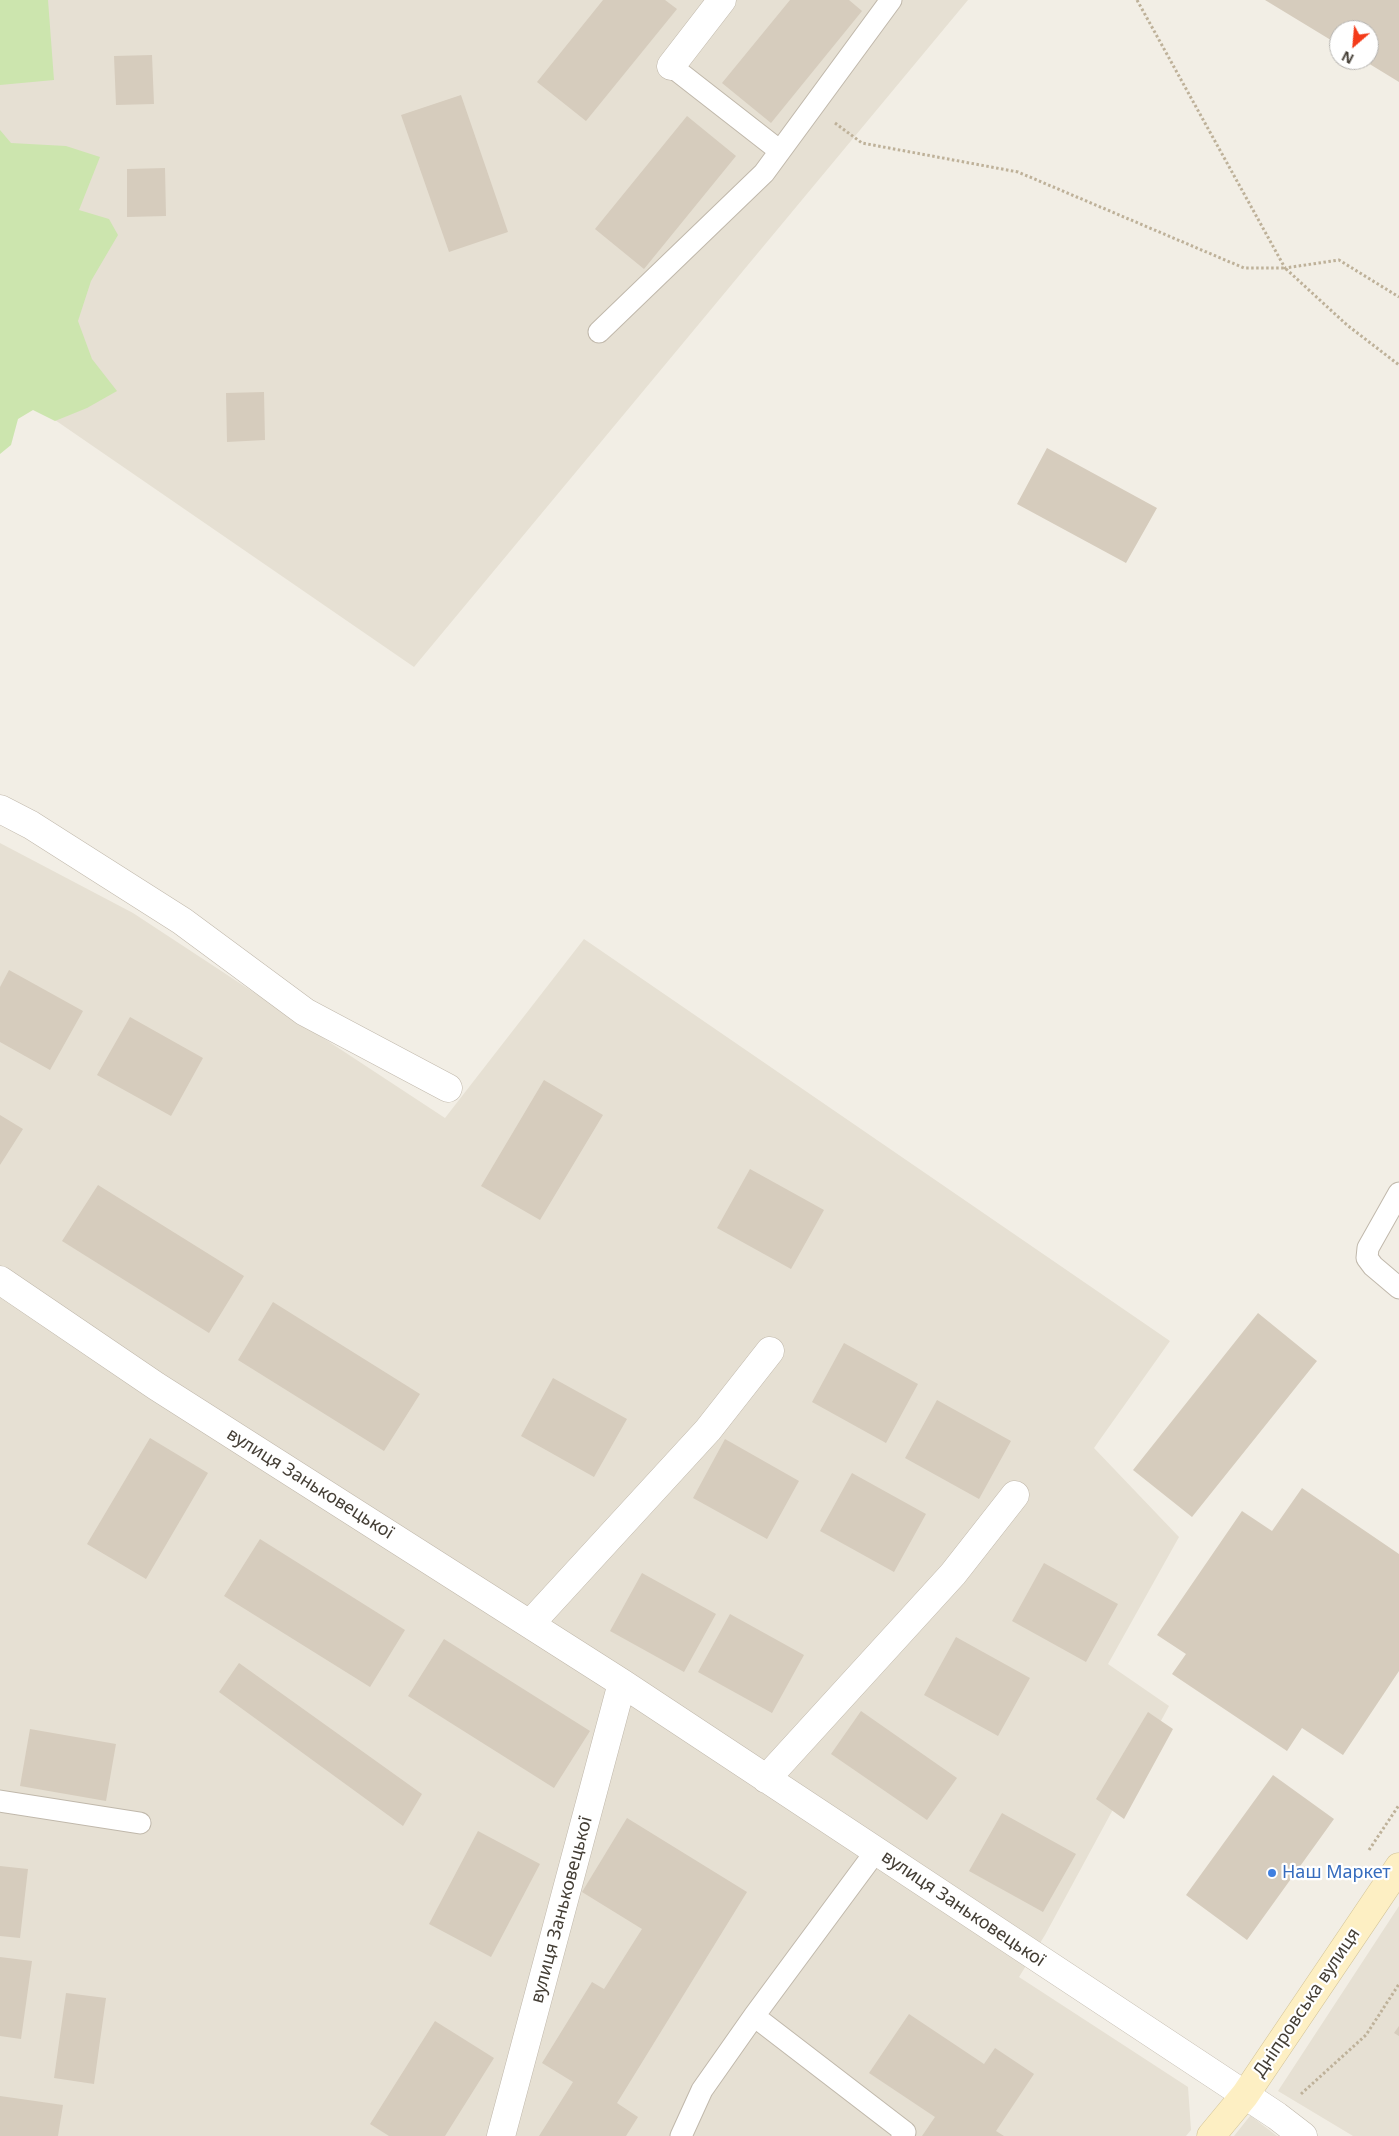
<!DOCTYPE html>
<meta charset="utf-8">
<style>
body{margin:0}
#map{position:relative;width:1399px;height:2136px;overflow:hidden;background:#f2eee5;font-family:"Noto Sans",sans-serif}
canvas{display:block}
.north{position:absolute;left:1329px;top:20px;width:50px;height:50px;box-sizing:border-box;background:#fff;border:1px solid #b4b2ae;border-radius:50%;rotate:207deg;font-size:14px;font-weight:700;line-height:20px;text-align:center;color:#443e35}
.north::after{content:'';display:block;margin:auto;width:18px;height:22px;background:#f43b19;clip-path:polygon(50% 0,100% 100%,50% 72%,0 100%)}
</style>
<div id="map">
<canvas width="1399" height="2136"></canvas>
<div class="north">N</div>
</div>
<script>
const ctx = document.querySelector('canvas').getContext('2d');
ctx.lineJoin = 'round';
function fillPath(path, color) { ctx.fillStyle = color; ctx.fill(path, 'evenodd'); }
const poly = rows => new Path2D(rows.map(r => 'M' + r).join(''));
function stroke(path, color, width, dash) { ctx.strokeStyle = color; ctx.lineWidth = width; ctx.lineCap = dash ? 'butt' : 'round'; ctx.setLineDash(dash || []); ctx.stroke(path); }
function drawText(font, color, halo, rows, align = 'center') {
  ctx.font = font + ' "Noto Sans",sans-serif'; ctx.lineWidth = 4.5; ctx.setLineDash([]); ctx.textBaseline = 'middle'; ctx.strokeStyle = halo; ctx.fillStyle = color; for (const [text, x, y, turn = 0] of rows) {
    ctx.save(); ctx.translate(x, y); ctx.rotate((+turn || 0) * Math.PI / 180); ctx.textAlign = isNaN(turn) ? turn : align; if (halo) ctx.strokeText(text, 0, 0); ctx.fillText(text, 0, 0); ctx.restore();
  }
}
const residential = poly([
 [0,0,968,0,414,667,7,387,0,323],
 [0,843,133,913,445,1118,584,939,1170,1341,1094,1448,1179,1537,1108,1664,1169,1706,1045,1935,1019,1977,1188,2087,1191,2130,1186,2136,0,2136],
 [1399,1906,1399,2136,1353,2136,1278,2091],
 [1250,2116,1251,2116,1277,2136,1234,2136]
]);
const green = poly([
 [0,0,48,0,54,80,0,85],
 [0,130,11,143,66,146,100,157,79,210,109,219,118,235,91,281,78,321,92,359,117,391,87,408,55,421,33,410,18,419,11,445,0,454]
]);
const building = poly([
 [603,0,665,0,677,9,586,121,537,82],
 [790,0,849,0,862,11,771,123,722,83],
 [1265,0,1399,0,1399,82,1363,60,1369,60,1369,30,1339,30,1339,45],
 [152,55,154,104,116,105,114,56],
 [461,95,508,232,449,252,401,115],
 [687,116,736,156,644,269,595,229],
 [165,168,166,216,127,217,127,169],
 [264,392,265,440,227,442,226,393],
 [1047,448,1157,508,1126,563,1017,504],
 [9,970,83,1011,50,1070,0,1042,0,987],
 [130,1017,203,1058,171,1116,97,1075],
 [544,1080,603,1115,540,1220,481,1186],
 [0,1115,23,1129,0,1165],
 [750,1169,824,1210,791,1269,717,1228],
 [98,1185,244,1276,209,1333,62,1241],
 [273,1302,420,1394,384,1451,238,1360],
 [1258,1313,1317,1361,1192,1517,1133,1470],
 [844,1343,918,1384,886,1443,812,1402],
 [553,1378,627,1419,594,1477,521,1436],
 [937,1400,1011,1441,979,1499,905,1458],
 [150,1438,208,1473,146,1579,87,1544],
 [725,1439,799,1481,767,1539,693,1498],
 [852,1473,926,1514,894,1572,820,1531],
 [1302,1488,1399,1554,1399,1671,1343,1755,1302,1728,1287,1751,1172,1674,1186,1654,1157,1635,1242,1511,1272,1531],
 [260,1539,405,1630,370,1687,224,1596],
 [1044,1563,1118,1604,1086,1662,1012,1621],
 [642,1573,716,1614,684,1672,610,1631],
 [730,1614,804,1655,772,1713,698,1672],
 [956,1637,1030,1678,998,1736,924,1695],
 [444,1639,590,1731,554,1788,408,1696],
 [239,1663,422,1794,403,1826,219,1692],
 [861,1711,957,1778,927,1820,831,1754],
 [1148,1712,1173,1729,1124,1819,1096,1799],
 [30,1729,116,1744,106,1801,20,1786],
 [1273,1775,1334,1819,1247,1940,1186,1895],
 [1002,1813,1076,1854,1043,1912,969,1871],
 [627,1818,747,1892,617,2103,638,2117,626,2136,539,2136,573,2082,542,2063,592,1982,604,1989,642,1929,582,1892],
 [478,1831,540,1864,491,1957,429,1924],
 [0,1866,28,1869,20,1938,0,1936],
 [0,1957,32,1961,21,2039,0,2036],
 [66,1993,106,1998,94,2084,54,2078],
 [909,2014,984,2064,995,2048,1034,2074,996,2131,1004,2136,922,2136,935,2117,869,2073],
 [435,2021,494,2058,445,2136,389,2136,370,2124],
 [1399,2026,1399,2036,1394,2033],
 [0,2096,63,2105,58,2136,0,2136]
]);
const path = poly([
 [1137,0,1285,268,1339,260,1399,297],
 [835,123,862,143,1018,172,1244,268,1285,268,1347,325,1399,365],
 [1369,1850,1399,1805],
 [1301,2094,1366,2035,1399,1984]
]);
const lane = poly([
 [671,66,780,151],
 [599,332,764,173,891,0],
 [1399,1193,1368,1248,1367,1258,1373,1266,1399,1288],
 [0,1801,140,1823],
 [876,1851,754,2016,905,2132,902,2136],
 [681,2136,702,2090,754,2016]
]);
const street = poly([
 [671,66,722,0],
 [0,809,31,825,182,921,305,1012,448,1088],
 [0,1280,156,1386,622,1683,1277,2116,1303,2136],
 [530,1624,708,1430,770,1351],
 [766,1779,953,1574,1015,1495],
 [501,2136,622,1683]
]);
const secondary = poly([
 [1211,2136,1245,2095,1399,1867]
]);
const markers = [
 [1272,1873,5,"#3f7fe0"]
];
const streetNames = [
 ["вулиця Заньковецької",310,1484,32],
 ["вулиця Заньковецької",963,1909,34],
 ["вулиця Заньковецької",562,1910,-75],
 ["Дніпровська вулиця",1307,2003,-56]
];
const shopNames = [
 ["Наш Маркет",1282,1873]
];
fillPath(residential, '#e6e0d3');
fillPath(green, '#cce5ae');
fillPath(building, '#d6ccbd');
stroke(lane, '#c0b8ab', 23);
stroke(street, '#c0b8ab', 29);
stroke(secondary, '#d1c296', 29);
stroke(path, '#beb199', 3, [2.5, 2.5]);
stroke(lane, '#fff', 21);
stroke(street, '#fff', 28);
stroke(secondary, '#fdefc3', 28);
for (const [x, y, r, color] of markers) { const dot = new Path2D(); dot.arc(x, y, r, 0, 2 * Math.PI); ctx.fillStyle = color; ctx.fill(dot); stroke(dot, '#fff', 2); }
drawText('18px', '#443e35', '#fff', streetNames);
drawText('18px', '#366cbe', '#fff', shopNames, 'left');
</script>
